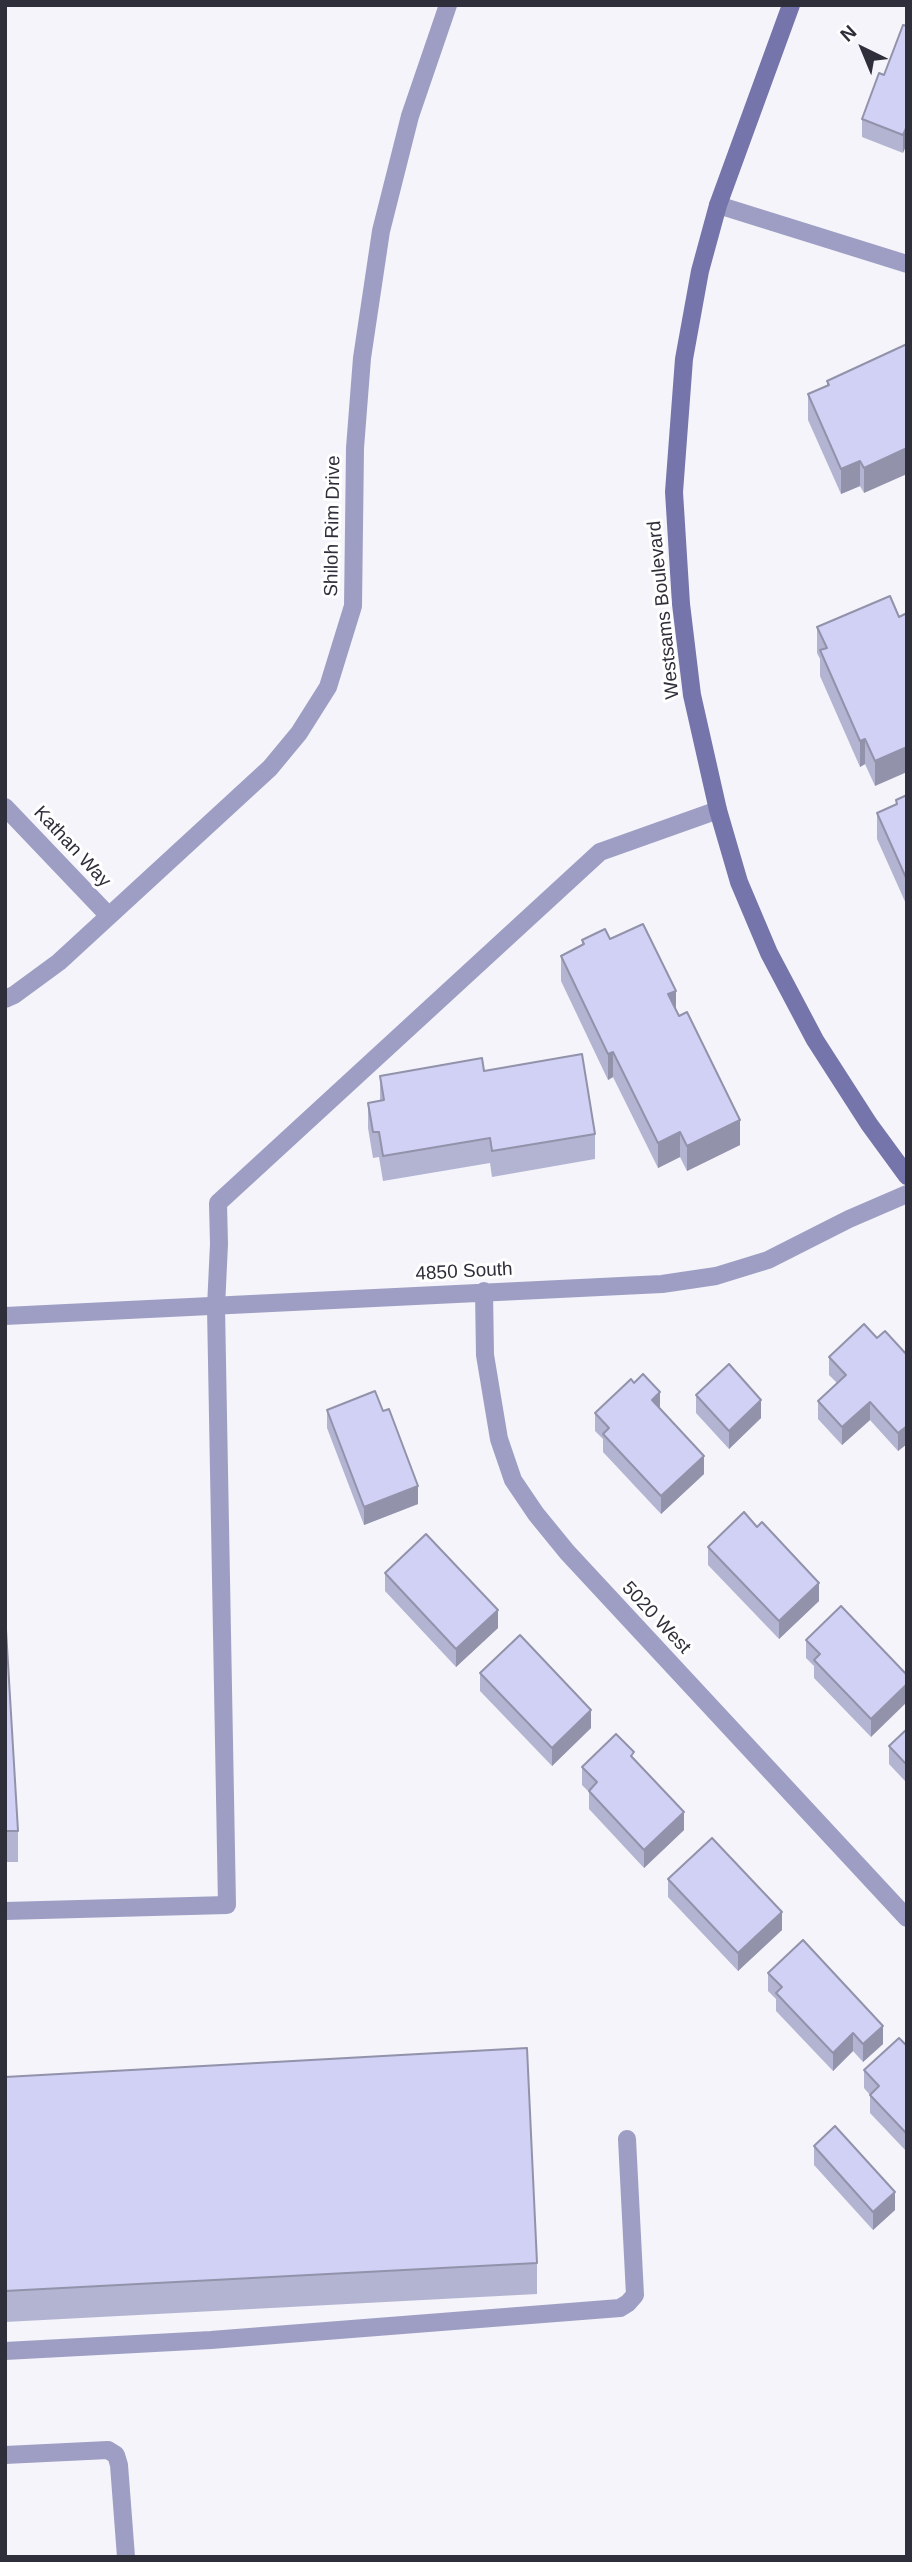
<!DOCTYPE html>
<style>
body{margin:0}
#map{position:relative;width:912px;height:2562px;overflow:hidden;background:#f4f4fa;font-family:Helvetica,sans-serif}
canvas{display:block}
.frame{position:absolute;inset:0;border:7px solid #2f2f3b;pointer-events:none}
.north{position:absolute;left:828px;top:14px;width:70px;height:70px;-webkit-text-stroke:5px #fff;paint-order:stroke;rotate:317deg;font-size:19px;font-weight:700;line-height:28px;text-align:center;color:#2f2f3b}
.north::after{content:'';display:block;margin:auto;width:24px;height:32px;background:#2f2f3b;clip-path:polygon(50% 0,100% 100%,50% 72%,0 100%)}
</style>
<div id="map">
<canvas width="912" height="2562"></canvas>
<div class="frame"></div>
<div class="north">N</div>
</div>
<script>
const ctx = document.querySelector('canvas').getContext('2d');
ctx.lineJoin = 'round';
const poly = rows => new Path2D(rows.map(r => 'M' + r).join(''));
function stroke(path, color, width, dash) { ctx.strokeStyle = color; ctx.lineWidth = width; ctx.lineCap = dash ? 'butt' : 'round'; ctx.setLineDash(dash || []); ctx.stroke(path); }
function fillPath(path, color) { ctx.fillStyle = color; ctx.fill(path, 'evenodd'); }
function drawText(font, color, halo, rows, align = 'center') {
  ctx.font = font + ' Helvetica,sans-serif'; ctx.lineWidth = 6; ctx.setLineDash([]); ctx.textBaseline = 'middle'; ctx.strokeStyle = halo; ctx.fillStyle = color; for (const [text, x, y, turn = 0] of rows) {
    ctx.save(); ctx.translate(x, y); ctx.rotate((+turn || 0) * Math.PI / 180); ctx.textAlign = isNaN(turn) ? turn : align; if (halo) ctx.strokeText(text, 0, 0); ctx.fillText(text, 0, 0); ctx.restore();
  }
}
const lane = poly([
 [718,205,907,264],
 [5,1911,227,1905,216,1307,219,1244,218,1203,600,852,718,810],
 [5,2351,211,2340,620,2308,628,2303,635,2295,627,2139],
 [5,2455,108,2450,116,2455,119,2465,126,2557]
]);
const street = poly([
 [5,807,109,916],
 [5,999,14,995,59,962,270,768,299,733,328,687,353,606,355,448,362,358,381,231,410,116,448,5],
 [484,1291,485,1355,499,1439,513,1480,536,1514,567,1552,907,1918],
 [5,1316,662,1284,716,1276,768,1260,849,1219,907,1194]
]);
const secondary = poly([
 [791,5,718,205,700,271,684,359,674,492,681,604,692,695,718,810,739,882,769,953,815,1040,869,1124,907,1176]
]);
const wall = poly([
 [903,25,903,153,862,137,862,119,884,75],
 [907,344,864,493,860,486,841,494,808,420,808,394,827,385,827,381],
 [890,596,875,786,865,764,860,767,820,676,820,659,817,653,817,627],
 [907,795,907,906,877,839,877,813,896,805,896,800],
 [610,939,676,1010,740,1145,687,1171,680,1157,658,1168,613,1077,608,1080,561,981,561,956,582,945,582,940],
 [484,1071,595,1134,595,1159,492,1177,490,1163,383,1181,379,1157,373,1158,368,1128,368,1103,380,1101,380,1076],
 [877,1338,907,1355,907,1444,898,1451,870,1420,842,1445,818,1419,818,1401,837,1383,829,1375,829,1357],
 [696,1395,761,1418,729,1449,696,1413],
 [660,1409,704,1474,661,1514,603,1452,603,1439,595,1431,595,1413],
 [327,1410,418,1504,364,1525,327,1428],
 [708,1547,819,1601,779,1639,708,1565],
 [385,1573,498,1628,456,1667,385,1591],
 [5,1613,18,1831,18,1862,5,1862],
 [806,1640,907,1675,871,1737,814,1678,814,1666,806,1658],
 [480,1673,591,1728,552,1766,480,1691],
 [907,1729,905,1781,889,1764,889,1746],
 [634,1759,684,1830,644,1868,589,1809,589,1792,582,1785,582,1767],
 [668,1879,782,1930,738,1971,668,1897],
 [768,1973,883,2044,863,2062,853,2051,833,2071,776,2011,776,1999,768,1991],
 [907,2046,907,2152,870,2113,870,2095,864,2088,864,2070],
 [5,2077,537,2263,537,2294,5,2322],
 [814,2146,895,2210,873,2230,814,2165]
]);
const shadedWall = poly([
 [907,126,907,144,903,153,903,135],
 [907,448,907,474,864,493,864,468],
 [860,461,860,486,841,494,841,469],
 [865,739,865,764,860,767,860,741],
 [907,747,907,772,875,786,875,761],
 [676,991,676,1016,668,994],
 [613,1052,613,1077,608,1080,608,1054],
 [740,1120,740,1145,687,1171,687,1146],
 [680,1132,680,1157,658,1168,658,1143],
 [660,1392,660,1410,652,1400],
 [761,1400,761,1418,729,1449,729,1431],
 [870,1402,870,1420,842,1445,842,1427],
 [907,1426,907,1444,898,1451,898,1433],
 [704,1456,704,1474,661,1514,661,1496],
 [418,1486,418,1504,364,1525,364,1507],
 [819,1583,819,1601,779,1639,779,1621],
 [498,1610,498,1628,456,1667,456,1649],
 [907,1684,907,1702,871,1737,871,1719],
 [591,1710,591,1728,552,1766,552,1748],
 [907,1761,907,1780,905,1781,905,1763],
 [684,1812,684,1830,644,1868,644,1850],
 [782,1912,782,1930,738,1971,738,1953],
 [883,2026,883,2044,863,2062,863,2044],
 [853,2033,853,2051,833,2071,833,2053],
 [895,2192,895,2210,873,2230,873,2212]
]);
const building = poly([
 [903,25,907,26,907,126,903,135,862,119,879,73,884,75,903,25],
 [907,344,907,448,864,468,860,461,841,469,808,394,829,385,827,381,907,344],
 [890,596,899,617,907,613,907,747,875,761,865,739,860,741,820,650,827,648,817,627,890,596],
 [907,795,907,880,877,813,897,804,896,800,907,795],
 [643,924,676,991,668,994,679,1016,687,1012,740,1120,687,1146,680,1132,658,1143,613,1052,608,1054,561,956,584,944,582,940,605,929,610,939,643,924],
 [582,1054,595,1134,492,1151,490,1138,383,1156,379,1132,373,1132,368,1103,384,1100,380,1076,482,1058,484,1071,582,1054],
 [864,1324,877,1338,885,1331,907,1355,907,1426,898,1433,870,1402,842,1427,818,1401,846,1375,829,1357,864,1324],
 [729,1364,761,1400,729,1431,696,1395,729,1364],
 [643,1374,660,1392,652,1400,704,1456,661,1496,603,1434,609,1428,595,1413,631,1379,634,1383,643,1374],
 [375,1391,383,1411,389,1409,418,1486,364,1507,327,1410,375,1391],
 [744,1512,757,1527,762,1522,819,1583,779,1621,708,1547,744,1512],
 [426,1534,498,1610,456,1649,385,1573,426,1534],
 [841,1606,907,1675,907,1684,871,1719,814,1660,820,1654,806,1640,841,1606],
 [5,1613,18,1831,5,1831,5,1613],
 [520,1635,591,1710,552,1748,480,1673,520,1635],
 [907,1729,907,1761,905,1763,889,1746,907,1729],
 [616,1734,634,1752,631,1756,684,1812,644,1850,589,1791,597,1782,582,1767,616,1734],
 [712,1838,782,1912,738,1953,668,1879,712,1838],
 [803,1940,883,2026,863,2044,853,2033,833,2053,776,1993,782,1987,768,1973,803,1940],
 [899,2038,907,2046,907,2134,870,2095,879,2086,864,2070,899,2038],
 [527,2048,537,2263,5,2291,5,2077,527,2048],
 [835,2126,895,2192,873,2212,814,2146,835,2126]
]);
const streetNames = [
 ["Shiloh Rim Drive",333,526,-89],
 ["Westsams Boulevard",664,610,-96],
 ["Kathan Way",72,847,47],
 ["4850 South",464,1272,-3],
 ["5020 West",656,1618,47]
];
stroke(lane, '#9e9ec4', 18);
stroke(street, '#9e9ec4', 18);
stroke(secondary, '#7574ab', 18);
fillPath(wall, '#b3b4d2');
fillPath(shadedWall, '#9292ab');
fillPath(building, '#d0d1f4');
stroke(building, '#9292ab', 2);
drawText('19px', '#2f2f3b', '#fff', streetNames);
</script>
